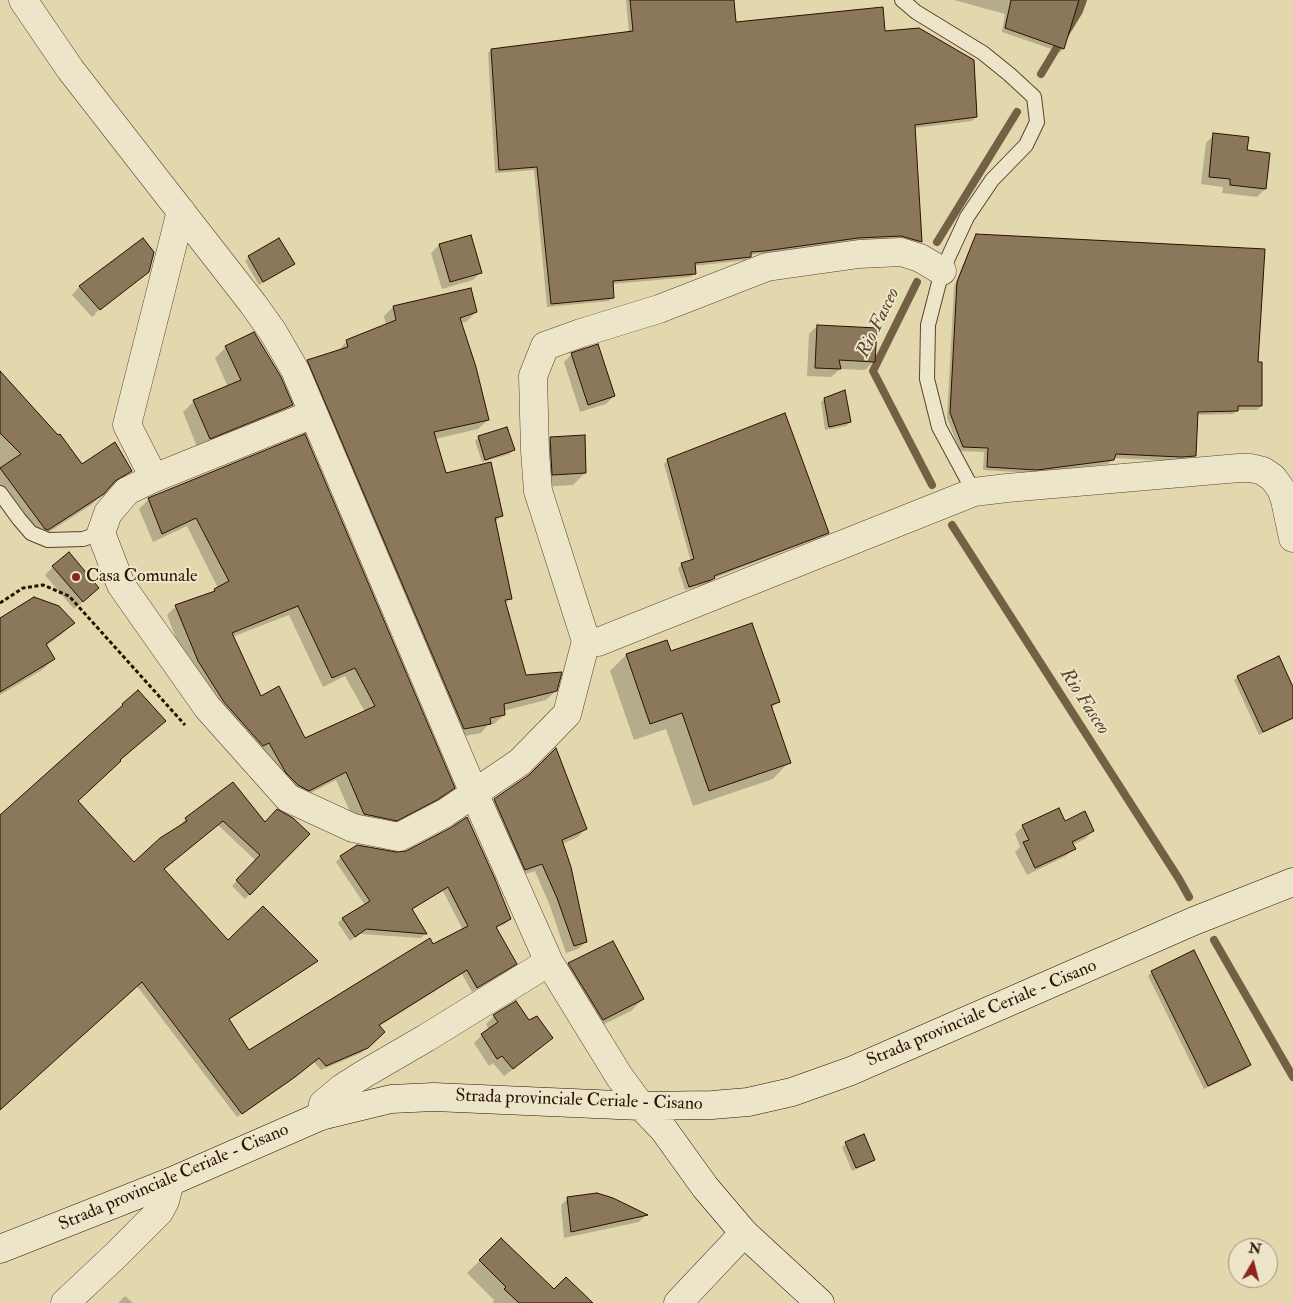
<!DOCTYPE html>
<style>
body{margin:0}
#map{position:relative;width:1293px;height:1303px;overflow:hidden;background:#e3d7ae;font-family:"IM FELL Double Pica",serif}
canvas{display:block}
.north{position:absolute;left:1228px;top:1238px;width:50px;height:50px;box-sizing:border-box;background:#ede5ca;border:1px solid #9f9079;border-radius:50%;rotate:8deg;font-size:14px;font-weight:700;line-height:20px;text-align:center;color:#2b1100}
.north::after{content:'';display:block;margin:auto;width:18px;height:22px;background:#8f2418;clip-path:polygon(50% 0,100% 100%,50% 72%,0 100%)}
</style>
<div id="map">
<canvas width="1293" height="1303"></canvas>
<div class="north">N</div>
</div>
<script>
const ctx = document.querySelector('canvas').getContext('2d');
ctx.lineJoin = 'round';
function fillPath(path, color) { ctx.fillStyle = color; ctx.fill(path, 'evenodd'); }
const poly = rows => new Path2D(rows.map(r => 'M' + r).join(''));
function stroke(path, color, width, dash) { ctx.strokeStyle = color; ctx.lineWidth = width; ctx.lineCap = dash ? 'butt' : 'round'; ctx.setLineDash(dash || []); ctx.stroke(path); }
function drawText(font, color, halo, rows, align = 'center') {
  ctx.font = font + ' "IM FELL Double Pica",serif'; ctx.lineWidth = 4; ctx.setLineDash([]); ctx.textBaseline = 'middle'; ctx.strokeStyle = halo; ctx.fillStyle = color; for (const [text, x, y, turn = 0] of rows) {
    ctx.save(); ctx.translate(x, y); ctx.rotate((+turn || 0) * Math.PI / 180); ctx.textAlign = isNaN(turn) ? turn : align; if (halo) ctx.strokeText(text, 0, 0); ctx.fillText(text, 0, 0); ctx.restore();
  }
}
const shadow = poly([
 [626,0,732,0,734,23,884,33,976,117,972,121,914,128,921,241,917,245,854,242,749,255,746,260,694,266,694,274,691,277,612,284,613,297,609,301,547,307,534,170,495,173,488,53,492,50,629,33],
 [954,0,1077,0,1063,49,1060,52,1002,32,1005,14],
 [1214,135,1246,151,1265,189,1257,197,1222,193,1223,187,1201,184,1206,143],
 [977,236,1257,364,1261,406,1257,410,1238,410,1233,414,1197,415,1195,455,1191,460,1176,461,1113,458,1108,464,1032,473,983,470,984,452,960,451,947,418,954,287,973,240],
 [142,239,148,272,142,278,142,276,95,313,96,314,92,317,72,295,79,287],
 [439,245,481,272,473,280,442,289,431,253],
 [249,257,293,264,290,267,259,285,245,261],
 [393,307,476,312,466,322,461,323,488,420,478,429,435,439,445,474,502,515,494,523,511,598,505,604,526,676,556,691,546,700,503,711,504,715,494,724,488,725,481,733,455,738,299,371,308,361,338,351,347,341,386,325,384,316],
 [817,326,873,362,865,370,840,369,831,377,807,376,809,334],
 [226,347,291,405,280,416,198,449,183,412,194,401,228,387,215,358],
 [572,354,614,396,606,404,580,412,564,362],
 [0,378,81,465,130,471,119,483,106,490,91,505,35,541,0,496],
 [825,399,850,422,846,426,825,430,821,402],
 [304,436,453,787,444,797,426,809,386,829,355,823,336,780,299,799,189,671,167,615,176,606,210,594,218,588,187,526,153,542,139,509,149,499],
 [289,615,323,687,345,676,365,712,305,740,261,698,232,637],
 [478,438,513,450,510,454,482,462,475,441],
 [551,438,585,473,573,485,541,487,539,451],
 [668,460,828,533,824,536,714,578,710,582,706,584,685,590,678,568,681,565,691,562,664,464],
 [53,567,90,596,74,609,45,575],
 [0,619,73,623,62,634,46,646,54,659,42,670,0,695],
 [667,641,671,652,778,702,771,709,789,762,773,779,693,806,666,729,634,740,610,671,626,655],
 [1238,677,1293,690,1293,719,1259,735,1234,680],
 [119,760,76,801,134,864,183,825,181,824,186,819,265,823,309,834,245,899,232,886,256,861,218,825,163,870,228,941,316,961,311,966,228,1020,248,1052,432,945,463,930,443,891,411,910,425,934,421,938,360,934,350,941,338,923,343,918,365,905,336,862,341,857,358,846,396,854,510,919,505,924,496,928,515,963,510,968,472,992,462,974,378,1027,383,1032,361,1053,321,1070,314,1062,289,1082,237,1117,137,986,0,1109,0,817],
 [494,800,585,829,578,837,562,844,586,942,578,949,566,953,550,906,535,871,518,876,487,807],
 [1064,822,1093,831,1085,839,1072,845,1074,848,1066,856,1027,875,1015,852,1020,847,1015,834,1023,826],
 [568,964,643,999,631,1011,590,1031,556,976],
 [1152,972,1249,1065,1246,1069,1204,1089,1148,976],
 [494,1016,529,1022,551,1038,543,1046,504,1076,493,1063,489,1066,474,1043,482,1035,489,1030,486,1024],
 [846,1144,874,1160,870,1163,852,1171,842,1147],
 [568,1198,646,1215,639,1222,564,1238,561,1205],
 [501,1240,553,1291,584,1303,494,1303,493,1302,494,1300,467,1273],
 [125,1296,133,1303,118,1303]
]);
const stream = poly([
 [1041,74,1079,11,1083,0],
 [937,242,1017,112],
 [917,282,873,371,932,485],
 [952,525,1179,879,1189,897],
 [1214,940,1293,1077]
]);
const building = poly([
 [630,0,734,0,736,22,883,7,885,31,919,28,974,60,977,117,915,125,922,242,901,236,858,238,765,251,751,252,751,257,695,263,696,274,613,281,614,298,551,304,537,167,499,170,491,49,633,31,630,0],
 [1011,0,1079,0,1064,49,1005,28,1011,0],
 [1213,133,1249,137,1247,150,1270,153,1266,189,1230,185,1230,179,1209,177,1213,133],
 [976,234,1265,249,1258,362,1262,362,1262,406,1238,406,1238,411,1198,412,1196,456,1181,457,1116,454,1114,460,1037,470,987,467,988,448,963,447,950,413,957,282,976,234],
 [471,235,482,273,450,282,439,244,471,235],
 [143,238,154,252,149,272,100,310,79,286,143,238],
 [279,238,295,264,263,282,248,256,279,238],
 [471,288,477,312,460,318,476,367,489,420,434,432,446,473,491,462,503,516,495,518,512,599,505,600,526,675,562,672,557,691,504,704,505,715,490,718,491,724,464,729,307,360,348,347,346,340,396,320,393,306,471,288],
 [817,325,877,328,875,362,839,360,841,369,815,368,817,325],
 [254,332,281,377,293,405,210,439,193,400,241,380,225,346,254,332],
 [598,344,615,396,588,405,571,353,598,344],
 [0,371,58,435,60,434,82,464,115,442,132,471,115,481,104,494,48,530,45,529,0,468,21,454,0,433,0,371],
 [845,390,851,422,829,427,824,398,845,390],
 [785,413,829,533,714,576,715,578,711,580,689,587,681,563,694,559,667,459,785,413],
 [507,427,515,450,485,460,478,436,507,427],
 [305,434,455,788,437,800,397,821,364,814,346,772,309,791,298,785,286,773,269,743,263,746,224,702,198,661,175,605,215,591,214,589,229,581,196,518,162,534,148,498,305,434],
 [298,606,332,678,355,668,375,706,305,738,279,686,261,696,232,633,298,606],
 [585,435,586,473,552,475,550,437,585,435],
 [69,552,99,588,83,602,52,566,69,552],
 [34,597,59,606,75,623,46,644,55,659,0,692,0,618,34,597],
 [752,623,780,702,771,705,791,763,709,791,682,713,650,724,626,654,667,640,671,651,752,623],
 [1279,656,1293,687,1293,718,1263,732,1237,676,1279,656],
 [138,690,166,721,120,760,121,761,78,801,134,862,160,838,187,821,185,818,233,782,265,822,277,809,293,818,310,834,250,895,236,880,260,855,223,821,164,869,228,940,263,906,318,961,229,1019,249,1050,430,938,433,944,468,926,448,887,412,909,427,934,366,929,355,937,342,918,370,901,340,856,357,845,396,852,406,851,452,827,467,817,495,879,511,919,496,927,517,964,477,988,467,970,379,1025,385,1032,368,1048,326,1066,319,1058,295,1077,242,1114,142,982,0,1110,0,815,123,705,122,704,138,690],
 [556,748,587,829,562,840,571,867,587,942,574,946,557,898,542,864,525,870,494,799,529,775,556,748],
 [1059,808,1065,821,1085,811,1094,831,1072,842,1076,849,1035,868,1023,842,1029,840,1022,825,1059,808],
 [613,941,644,999,603,1020,568,963,613,941],
 [1194,950,1251,1065,1208,1086,1151,971,1194,950],
 [516,1001,529,1020,537,1016,553,1038,513,1069,502,1056,497,1059,481,1034,498,1022,493,1015,516,1001],
 [864,1134,875,1160,856,1168,845,1142,864,1134],
 [597,1193,613,1198,648,1215,571,1232,567,1197,597,1193],
 [501,1238,554,1289,566,1277,593,1303,519,1303,504,1289,506,1287,479,1260,501,1238]
]);
const path = poly([
 [0,603,23,588,43,585,69,596,185,725]
]);
const lane = poly([
 [902,0,916,12,983,53,1009,74,1034,97,1037,122,1026,145,992,180,967,217,942,271,928,325,927,379,939,427,974,492],
 [0,493,19,519,31,533,48,540,83,539,101,533]
]);
const street = poly([
 [23,0,70,69,253,304,273,332,295,370,474,793,549,962,619,1076,641,1106],
 [942,271,920,258,901,252,859,254,767,267,659,309,581,333,545,346,533,376,535,451,538,491,586,641,598,642,974,492,1007,488,1239,468,1251,468,1263,471,1273,478,1281,489,1285,500,1293,538],
 [313,414,154,478,127,491,108,513,101,533,121,585,207,707,288,798,353,828,399,837,445,813,520,762,567,714,586,641],
 [154,478,127,425,181,211],
 [321,1116,323,1104,342,1088,364,1074,426,1038,549,962],
 [65,1303,116,1255,159,1212,165,1201,170,1182],
 [678,1303,744,1233]
]);
const secondary = poly([
 [641,1106,664,1130,705,1187,744,1233,820,1303],
 [0,1249,170,1182,321,1116,391,1099,434,1097,641,1106,712,1105,748,1102,792,1092,851,1071,1194,921,1293,882]
]);
const markers = [
 [76,577,5,"#8f2418"]
];
const poiNames = [
 ["Casa Comunale",86,577]
];
const streetNames = [
 ["Strada provinciale Ceriale - Cisano",982,1014,-23],
 ["Strada provinciale Ceriale - Cisano",579,1101,2],
 ["Strada provinciale Ceriale - Cisano",174,1178,-23]
];
const waterNames = [
 ["Rio Fasceo",879,323,-64],
 ["Rio Fasceo",1084,702,57]
];
fillPath(shadow, '#0003');
stroke(stream, '#746045', 8);
fillPath(building, '#8b785a');
stroke(building, '#2b1100', 1);
stroke(lane, '#59422c', 16);
stroke(street, '#59422c', 29);
stroke(secondary, '#2b1100', 29);
stroke(path, '#2b1100', 3, [4, 2.5]);
stroke(lane, '#ede5ca', 14);
stroke(street, '#ede5ca', 28);
stroke(secondary, '#ede5ca', 28);
for (const [x, y, r, color] of markers) { const dot = new Path2D(); dot.arc(x, y, r, 0, 2 * Math.PI); ctx.fillStyle = color; ctx.fill(dot); stroke(dot, '#ede5ca', 2); }
drawText('18px', '#2b1100', '#ede5ca', poiNames, 'left');
drawText('18px', '#2b1100', '#ede5ca', streetNames);
drawText('italic 19px', '#5b452e', '#ede5ca', waterNames);
</script>
